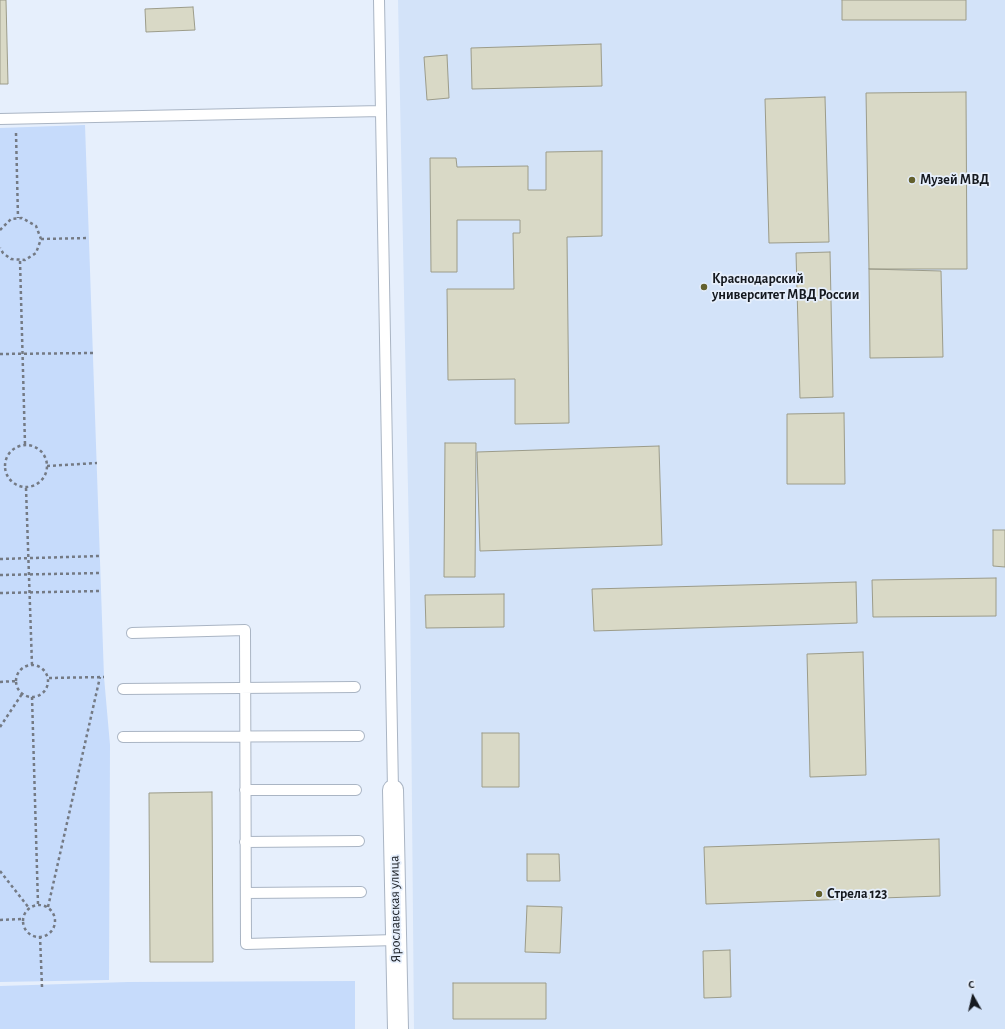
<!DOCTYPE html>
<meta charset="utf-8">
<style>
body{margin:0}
#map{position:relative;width:1005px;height:1029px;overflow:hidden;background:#e6effc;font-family:"Alegreya Sans",sans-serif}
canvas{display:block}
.north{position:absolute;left:953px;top:977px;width:40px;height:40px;-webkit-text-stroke:3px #e6effc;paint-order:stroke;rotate:352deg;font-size:11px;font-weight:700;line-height:16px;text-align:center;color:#15191f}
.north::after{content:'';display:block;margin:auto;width:14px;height:18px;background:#15191f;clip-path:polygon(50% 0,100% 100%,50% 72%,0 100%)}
</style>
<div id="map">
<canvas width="1005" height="1029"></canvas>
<div class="north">С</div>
</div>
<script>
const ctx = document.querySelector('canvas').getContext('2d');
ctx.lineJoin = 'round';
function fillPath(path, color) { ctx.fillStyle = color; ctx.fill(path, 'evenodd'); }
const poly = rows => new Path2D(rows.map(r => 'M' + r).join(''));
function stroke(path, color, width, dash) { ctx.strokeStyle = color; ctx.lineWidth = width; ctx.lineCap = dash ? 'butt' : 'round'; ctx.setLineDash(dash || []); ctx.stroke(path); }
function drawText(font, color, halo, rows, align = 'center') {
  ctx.font = font + ' "Alegreya Sans",sans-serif'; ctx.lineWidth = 3.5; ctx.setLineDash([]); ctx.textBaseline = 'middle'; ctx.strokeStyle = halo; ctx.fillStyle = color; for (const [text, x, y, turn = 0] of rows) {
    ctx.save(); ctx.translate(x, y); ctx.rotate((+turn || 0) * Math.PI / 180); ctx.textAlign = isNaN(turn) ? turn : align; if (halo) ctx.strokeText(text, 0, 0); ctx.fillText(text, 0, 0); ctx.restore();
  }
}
const built = poly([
 [398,0,1005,0,1005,1029,414,1029,410,587]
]);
const green = poly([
 [85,125,104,677,110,745,109,980,0,982,0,128],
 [355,981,355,1029,0,1029,0,986,128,982]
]);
const building = poly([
 [0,0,6,0,8,84,0,84,0,0],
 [842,0,966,0,966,20,842,20,842,0],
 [193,7,195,30,146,32,145,9,193,7],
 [601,44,602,86,472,89,471,48,601,44],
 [447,55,449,98,427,100,424,57,447,55],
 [966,92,967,269,869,269,866,93,966,92],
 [825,97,829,242,769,243,765,99,825,97],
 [602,151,602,236,567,237,569,423,515,424,515,379,448,380,447,289,514,289,513,233,520,233,520,220,457,220,457,272,431,272,430,158,456,158,457,167,528,166,528,190,546,190,546,152,602,151],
 [830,252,833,397,800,398,796,253,830,252],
 [869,269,941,271,943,357,870,358,869,269],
 [844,413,845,484,787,484,787,414,844,413],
 [445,443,476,443,475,577,444,577,445,443],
 [659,446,662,545,480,551,477,452,659,446],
 [993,530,1005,530,1005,567,993,566,993,530],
 [996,578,996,616,873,617,872,580,996,578],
 [856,582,857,623,594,631,592,589,856,582],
 [504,594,504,627,426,628,425,595,504,594],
 [863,652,866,775,810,777,807,654,863,652],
 [482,733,519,733,519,787,482,787,482,733],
 [212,792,213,962,150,962,149,793,212,792],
 [939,839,940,896,706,904,704,847,939,839],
 [527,854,559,854,560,881,527,881,527,854],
 [527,906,562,907,560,953,525,952,527,906],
 [730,950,731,997,704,998,703,951,730,950],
 [453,983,546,983,546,1019,453,1019,453,983]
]);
const path = poly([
 [16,133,18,218],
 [0,230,11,219,22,218,36,226,41,239,36,253,25,260,11,259,3,253,0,248],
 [41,239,89,238],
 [20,261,25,444],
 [0,354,93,353],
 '5 466a21 21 0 1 1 42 0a21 21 0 1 1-42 0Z',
 [47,466,97,463],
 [26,488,32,665],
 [0,559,100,556],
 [0,575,101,573],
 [0,593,101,591],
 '16 681a16 16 0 1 1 32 0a16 16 0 1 1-32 0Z',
 [49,678,104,677],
 [0,682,15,681],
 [32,697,38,904],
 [0,727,22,694],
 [0,871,29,908],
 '23 921a16 16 0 1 1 32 0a16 16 0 1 1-32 0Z',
 [48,907,100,677],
 [0,920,23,919],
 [40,936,42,987]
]);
const service = poly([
 [379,0,393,790],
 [0,119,381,111],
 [132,633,245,630,246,944,396,940],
 [123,689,355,687],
 [123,737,359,736],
 [245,790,356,790],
 [245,842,359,841],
 [246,893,361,892]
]);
const minor = poly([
 [393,790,398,1029]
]);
const markers = [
 [912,180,4,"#63602d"],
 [704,287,4,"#63602d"],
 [819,894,4,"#63602d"]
];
const poiNames = [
 ["Музей МВД",920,180],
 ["Краснодарский",712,279],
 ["университет МВД России",712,295],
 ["Стрела 123",827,894]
];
const streetNames = [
 ["Ярославская улица",395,909,-91]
];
fillPath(built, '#d3e3f9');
fillPath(green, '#c6dbfb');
fillPath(building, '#d9d9c6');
stroke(building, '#9c9c8a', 1);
stroke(service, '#aab5c4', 12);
stroke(minor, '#aab5c4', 22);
stroke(path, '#747a84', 2.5, [3, 3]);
stroke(service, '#fff', 10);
stroke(minor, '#fff', 20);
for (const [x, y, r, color] of markers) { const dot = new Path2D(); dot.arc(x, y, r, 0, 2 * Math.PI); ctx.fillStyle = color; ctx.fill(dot); stroke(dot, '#e6effc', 1.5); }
drawText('bold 14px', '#15191f', '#e6effc', poiNames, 'left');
drawText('14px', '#15191f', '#e6effc', streetNames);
</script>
